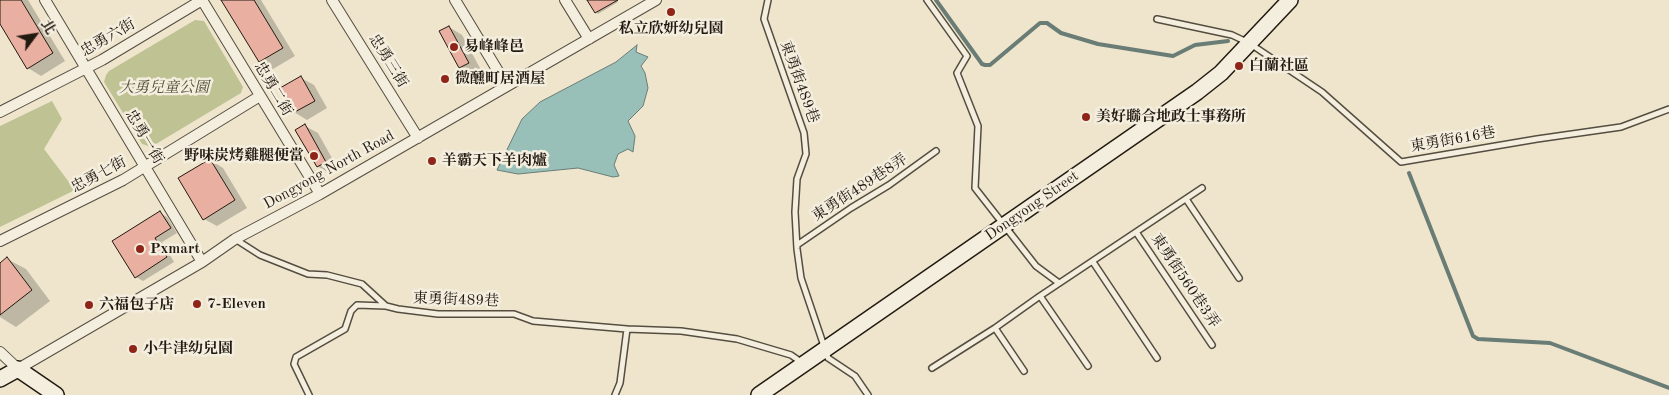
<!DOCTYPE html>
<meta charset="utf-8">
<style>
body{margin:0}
#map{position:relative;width:1669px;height:395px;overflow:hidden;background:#eee5cc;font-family:"Old Standard TT","Noto Serif TC",serif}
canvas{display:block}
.north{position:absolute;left:10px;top:10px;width:50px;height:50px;-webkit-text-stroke:4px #f4eede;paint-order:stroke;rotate:59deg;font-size:14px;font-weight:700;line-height:20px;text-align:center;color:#221a11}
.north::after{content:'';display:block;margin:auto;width:18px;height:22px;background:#221a11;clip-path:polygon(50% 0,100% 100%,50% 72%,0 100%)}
</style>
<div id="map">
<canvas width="1669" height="395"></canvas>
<div class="north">北</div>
</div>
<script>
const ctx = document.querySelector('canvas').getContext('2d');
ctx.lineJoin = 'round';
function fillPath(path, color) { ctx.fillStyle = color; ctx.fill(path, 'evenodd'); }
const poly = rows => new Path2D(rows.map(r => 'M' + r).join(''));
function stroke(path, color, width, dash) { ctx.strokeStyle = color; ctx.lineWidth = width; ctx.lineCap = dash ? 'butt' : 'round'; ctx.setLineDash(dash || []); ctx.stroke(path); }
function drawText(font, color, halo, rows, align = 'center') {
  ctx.font = font + ' "Old Standard TT","Noto Serif TC",serif'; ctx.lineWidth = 5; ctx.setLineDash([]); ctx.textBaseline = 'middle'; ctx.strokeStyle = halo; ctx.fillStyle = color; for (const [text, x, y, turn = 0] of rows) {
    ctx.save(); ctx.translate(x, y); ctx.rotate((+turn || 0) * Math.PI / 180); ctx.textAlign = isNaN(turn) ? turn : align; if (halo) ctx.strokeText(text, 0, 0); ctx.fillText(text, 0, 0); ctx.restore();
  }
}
const green = poly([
 [195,20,204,21,243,87,241,93,151,147,142,144,104,82,106,75,109,71],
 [52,101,62,119,44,149,75,190,0,227,0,126]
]);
const water = poly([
 [637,45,636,52,648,57,641,66,645,73,648,88,643,106,628,121,635,136,633,152,628,149,618,154,614,165,619,176,613,177,578,168,518,174,497,170,522,119,540,102,616,62,637,45]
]);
const shadow = poly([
 [0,0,28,0,65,61,41,76,28,68,0,22],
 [223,0,261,0,295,56,273,69,260,61],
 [589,0,616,0,618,2,598,14],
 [449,27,462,35,481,70,473,75,460,67],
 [301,78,314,85,327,108,307,120,294,112],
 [305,126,318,133,338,169,331,174,317,166],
 [210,160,223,168,247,208,217,226,204,219],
 [160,213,167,217,177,233,162,242,174,262,143,281,136,277],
 [7,259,26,269,50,301,16,327,0,317,0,264]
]);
const stream = poly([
 [936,0,982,64,985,65,990,65,1040,23,1047,23,1061,33,1098,44,1173,56,1195,45,1228,41],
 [1409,173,1473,336,1478,339,1550,343,1669,388]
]);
const building = poly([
 [0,0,21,0,53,53,27,69,0,24,0,0],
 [221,0,254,0,283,48,259,62,221,0],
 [587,0,618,0,595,13,587,0],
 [449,26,469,63,459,68,439,31,449,26],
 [301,76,315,101,293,113,280,88,301,76],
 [305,124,326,162,317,167,295,130,305,124],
 [210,159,235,200,203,220,178,178,210,159],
 [160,211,171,228,155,238,167,257,135,278,112,241,160,211],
 [7,257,32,290,0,315,0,263,7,257]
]);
const lane = poly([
 [768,0,764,19,804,133,806,154,797,179,795,212,797,249,801,278,828,358,855,376,868,395],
 [927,0,967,56,957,73,978,126,975,188,1036,266,1059,283],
 [1157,19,1232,35,1249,43,1322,92,1401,162,1537,139,1621,127,1669,109],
 [1186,199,1239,278],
 [1136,232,1212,345],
 [235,239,260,255,308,274,327,275,362,284,386,306,398,309,438,314,514,314,533,321,627,329,620,383,615,395],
 [797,245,851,208,889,185,936,151],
 [1093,262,1157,358],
 [1040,296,1088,366],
 [995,328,1024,371],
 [627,329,681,331,737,339,791,355,801,362],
 [932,368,995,328,1040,296,1202,188],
 [309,395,294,364,296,357,345,329,351,311,357,305,386,306]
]);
const street = poly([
 [45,0,202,262],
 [202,0,320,194],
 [332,0,418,138],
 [455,0,507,86],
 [565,0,589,39],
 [0,112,102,60,202,0],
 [0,241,123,180,260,96],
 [0,352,18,369,202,262,235,239,320,194,656,0]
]);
const secondary = poly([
 [0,379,18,369,56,395],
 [759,395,1197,92,1221,73,1290,0]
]);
const markers = [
 [671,12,5,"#8f2418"],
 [454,47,5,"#8f2418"],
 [1239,66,5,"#8f2418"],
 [445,79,5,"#8f2418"],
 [1086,117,5,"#8f2418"],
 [314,156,5,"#8f2418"],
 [432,161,5,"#8f2418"],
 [140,249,5,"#8f2418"],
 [197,304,5,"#8f2418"],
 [89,305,5,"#8f2418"],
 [133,349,5,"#8f2418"]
];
const poiNames = [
 ["私立欣妍幼兒園",671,29,"center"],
 ["易峰峰邑",464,47],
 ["白蘭社區",1249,66],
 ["微醺町居酒屋",455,79],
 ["美好聯合地政士事務所",1096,117],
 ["野味炭烤雞腿便當",304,156,"right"],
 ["羊霸天下羊肉爐",442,161],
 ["Pxmart",150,249],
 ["7-Eleven",207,304],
 ["六福包子店",99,305],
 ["小牛津幼兒園",143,349]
];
const streetNames = [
 ["忠勇六街",108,38,-30],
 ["忠勇三街",388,61,58],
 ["東勇街489巷",799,82,70],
 ["忠勇二街",273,89,59],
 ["忠勇一街",144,137,59],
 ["東勇街616巷",1453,140,-10],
 ["Dongyong North Road",329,170,-29],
 ["忠勇七街",99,175,-28],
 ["東勇街489巷8弄",860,188,-33],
 ["Dongyong Street",1032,206,-35],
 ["東勇街560巷3弄",1185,281,56],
 ["東勇街489巷",456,300,2]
];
const parkNames = [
 ["大勇兒童公園",164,88]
];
fillPath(green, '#bfc393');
fillPath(water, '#99bfb9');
stroke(water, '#697d76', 1);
fillPath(shadow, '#0003');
stroke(stream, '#697d76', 4);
fillPath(building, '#e9afa1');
stroke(building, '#221a11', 1);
stroke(lane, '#554d40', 8);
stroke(street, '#554d40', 12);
stroke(secondary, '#221a11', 18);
stroke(lane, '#f4eede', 5);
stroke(street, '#f4eede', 10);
stroke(secondary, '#f4eede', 15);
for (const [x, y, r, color] of markers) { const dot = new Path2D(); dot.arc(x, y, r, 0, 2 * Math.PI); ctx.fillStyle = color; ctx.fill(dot); stroke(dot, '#f4eede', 2); }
drawText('bold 15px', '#221a11', '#f4eede', poiNames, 'left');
drawText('15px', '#221a11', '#f4eede', streetNames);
drawText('italic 15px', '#514d38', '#f4eede', parkNames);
</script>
